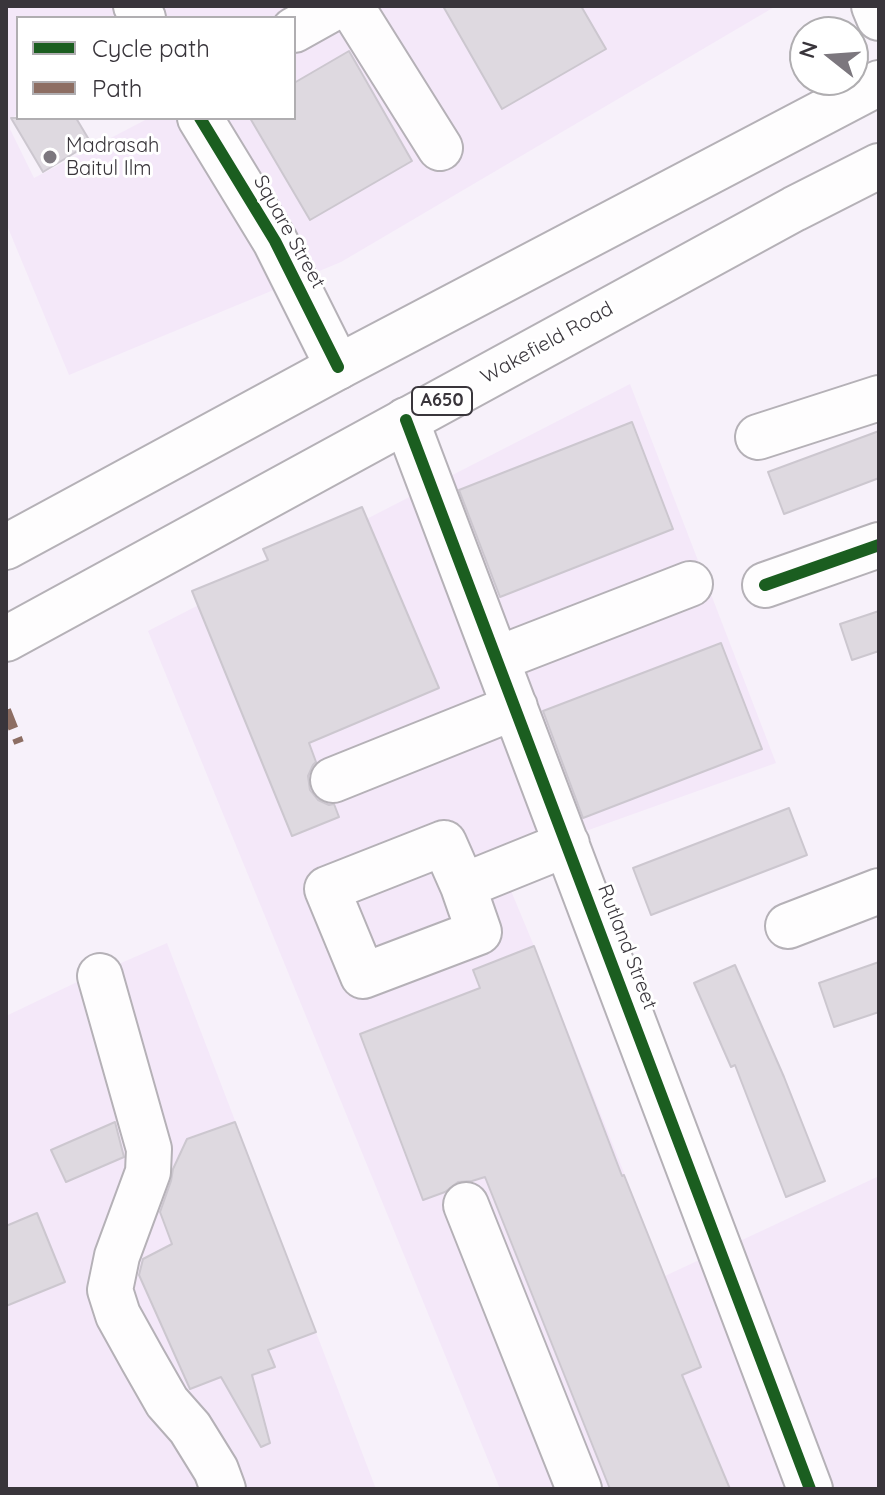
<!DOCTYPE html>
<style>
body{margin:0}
#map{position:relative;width:885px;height:1495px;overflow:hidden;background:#f7f1fa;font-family:Quicksand,sans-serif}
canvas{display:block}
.frame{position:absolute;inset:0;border:8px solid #39353b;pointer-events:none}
.legend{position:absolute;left:16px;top:16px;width:280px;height:104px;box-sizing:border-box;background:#fff;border:2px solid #b0aeb1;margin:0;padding:10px 14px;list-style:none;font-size:24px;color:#39353b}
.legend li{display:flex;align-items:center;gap:16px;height:40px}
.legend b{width:40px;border:2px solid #b0aeb1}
.north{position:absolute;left:789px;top:16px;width:80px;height:80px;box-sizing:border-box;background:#fff;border:2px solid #b0aeb1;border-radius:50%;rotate:287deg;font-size:22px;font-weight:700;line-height:32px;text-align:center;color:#39353b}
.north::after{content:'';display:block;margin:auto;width:28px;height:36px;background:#7c777e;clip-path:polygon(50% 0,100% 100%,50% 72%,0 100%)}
</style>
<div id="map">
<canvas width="885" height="1495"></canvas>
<div class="frame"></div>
<ul class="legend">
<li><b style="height:10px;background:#1b5e20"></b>Cycle path</li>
<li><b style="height:10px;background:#8d6e63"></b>Path</li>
</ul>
<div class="north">N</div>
</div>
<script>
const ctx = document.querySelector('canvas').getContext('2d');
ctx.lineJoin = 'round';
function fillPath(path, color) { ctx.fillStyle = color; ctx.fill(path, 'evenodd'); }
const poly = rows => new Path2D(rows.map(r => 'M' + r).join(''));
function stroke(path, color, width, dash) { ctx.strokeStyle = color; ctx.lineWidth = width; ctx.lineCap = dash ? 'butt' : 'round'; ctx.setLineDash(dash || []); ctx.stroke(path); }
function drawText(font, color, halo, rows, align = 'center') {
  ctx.font = font + ' Quicksand,sans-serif'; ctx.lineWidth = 6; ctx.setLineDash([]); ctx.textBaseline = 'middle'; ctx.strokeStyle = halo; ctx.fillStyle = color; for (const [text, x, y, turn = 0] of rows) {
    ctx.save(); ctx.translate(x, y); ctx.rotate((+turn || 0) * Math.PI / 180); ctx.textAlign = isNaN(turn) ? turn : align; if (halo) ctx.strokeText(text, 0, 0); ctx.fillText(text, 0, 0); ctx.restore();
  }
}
const built = poly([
 [6,6,119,6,118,18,18,18,18,113,10,120,10,129,34,178,149,118,294,118,294,18,126,18,123,6,776,6,341,262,69,375,6,223],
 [630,384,776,763,499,862,534,946,665,1276,879,1176,879,1489,500,1489,148,631],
 [167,943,376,1489,6,1489,6,1016,75,983]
]);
const building = poly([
 [443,6,581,6,606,49,502,109,443,6],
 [349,51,412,161,310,220,250,118,294,118,294,83,349,51],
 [11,118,76,118,91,143,43,172,11,118],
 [632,422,673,529,500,597,459,490,632,422],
 [879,431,879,478,784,514,768,472,879,431],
 [362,507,439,688,309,743,316,762,313,765,308,776,310,790,318,800,329,805,334,804,339,817,292,836,192,591,268,560,263,549,362,507],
 [879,611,879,651,852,660,840,624,879,611],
 [721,643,762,749,583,818,543,711,721,643],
 [789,808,807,855,651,915,633,868,789,808],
 [534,946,622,1176,624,1175,701,1367,682,1375,730,1489,610,1489,485,1177,472,1181,458,1182,445,1192,423,1200,360,1034,480,988,473,970,534,946],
 [879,962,879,1012,834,1027,819,983,879,962],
 [735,965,784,1077,825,1181,786,1197,735,1065,731,1067,694,983,735,965],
 [115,1122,124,1157,66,1182,51,1150,115,1122],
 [235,1122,316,1332,268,1350,275,1367,252,1375,270,1443,261,1447,221,1377,190,1389,139,1275,143,1259,172,1244,160,1212,171,1181,173,1169,187,1139,235,1122],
 [37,1213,65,1282,6,1306,6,1226,37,1213]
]);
const minor = poly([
 [136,6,143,18],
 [351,6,440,148],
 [874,6,879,18],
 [294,30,337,6],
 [200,118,275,241,338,367],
 [406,420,810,1489],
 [758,437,879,398],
 [765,585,879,545],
 [497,659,690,584],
 [333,780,515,707],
 [444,843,463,886,479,932,363,976,327,889,444,843],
 [463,886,567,844],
 [788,926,879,891],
 [100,976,149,1149,148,1172,117,1256,110,1290,118,1315,143,1360,167,1402,190,1428,216,1470,223,1489],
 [466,1205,579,1489]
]);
const major = poly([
 [6,547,338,367,879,83],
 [6,639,794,209,879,166]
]);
const quiet = poly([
 [6,710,19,743]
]);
const cycleway = poly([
 [200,118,275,241,338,367],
 [406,420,810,1489],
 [765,585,879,545]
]);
const markers = [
 [50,157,8,"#7c777e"]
];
const shields = [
 [442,401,60]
];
const shieldNames = [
 ["A650",442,401]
];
const poiNames = [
 ["Madrasah",66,146],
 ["Baitul Ilm",66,169]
];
const streetNames = [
 ["Square Street",289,232,61],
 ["Wakefield Road",547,343,-29],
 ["Rutland Street",627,947,69]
];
fillPath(built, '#f4e8f9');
fillPath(building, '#ded9e0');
stroke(building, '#ccc7cf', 2);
stroke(minor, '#b5b1b7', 48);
stroke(major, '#b5b1b7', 48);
stroke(minor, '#fefdfe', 44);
stroke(major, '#fefdfe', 44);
stroke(quiet, '#8d6e63', 10, [20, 10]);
stroke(cycleway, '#1b5e20', 12);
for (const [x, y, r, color] of markers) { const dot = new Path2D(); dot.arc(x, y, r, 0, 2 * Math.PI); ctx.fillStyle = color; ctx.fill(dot); stroke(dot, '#fff', 3); }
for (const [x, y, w] of shields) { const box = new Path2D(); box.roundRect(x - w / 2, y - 14, w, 28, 6); ctx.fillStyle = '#fff'; ctx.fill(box); stroke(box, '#39353b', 2); }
drawText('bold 18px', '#39353b', null, shieldNames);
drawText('20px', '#39353b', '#fff', poiNames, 'left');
drawText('20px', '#39353b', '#fff', streetNames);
</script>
